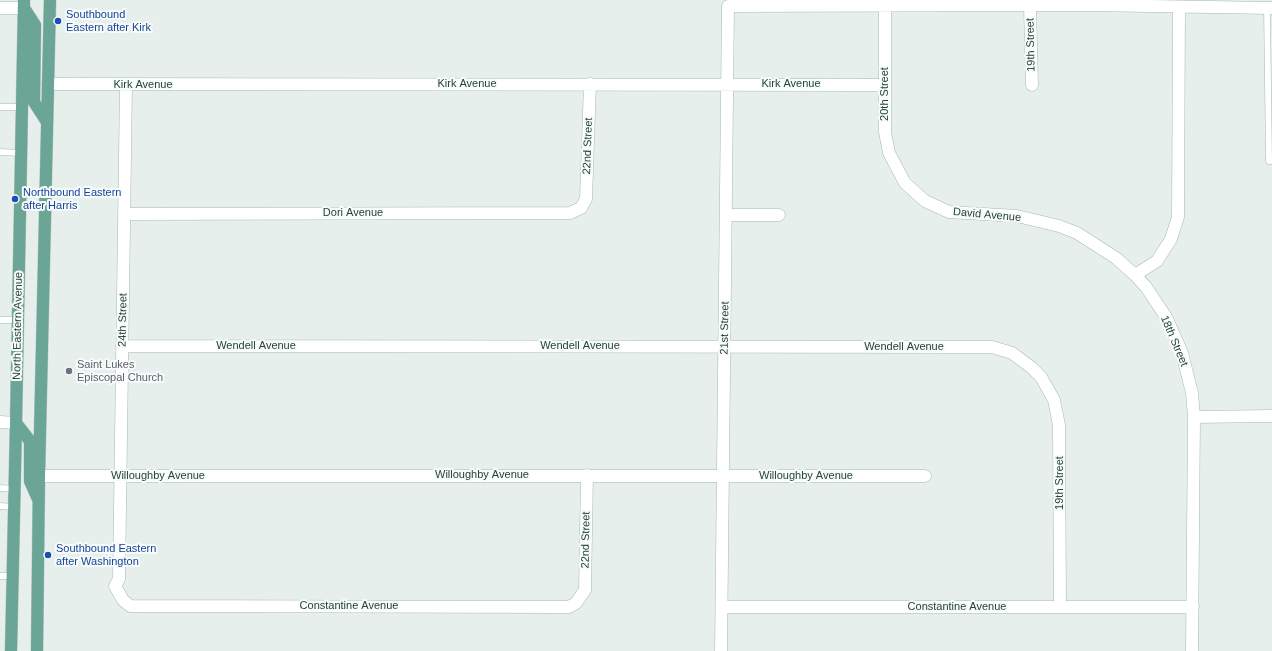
<!DOCTYPE html>
<style>
body{margin:0}
canvas{display:block;background:#e6efeb}
</style>
<canvas width="1272" height="651"></canvas>
<script>
const ctx = document.querySelector('canvas').getContext('2d');
ctx.lineJoin = 'round';
const poly = rows => new Path2D(rows.map(r => 'M' + r).join(''));
function stroke(path, color, width, dash) { ctx.strokeStyle = color; ctx.lineWidth = width; ctx.lineCap = dash ? 'butt' : 'round'; ctx.setLineDash(dash || []); ctx.stroke(path); }
function drawText(font, color, halo, rows, align = 'center') {
  ctx.font = font + ' Arial,sans-serif'; ctx.lineWidth = 4; ctx.setLineDash([]); ctx.textBaseline = 'middle'; ctx.strokeStyle = halo; ctx.fillStyle = color; for (const [text, x, y, turn = 0] of rows) {
    ctx.save(); ctx.translate(x, y); ctx.rotate((+turn || 0) * Math.PI / 180); ctx.textAlign = isNaN(turn) ? turn : align; if (halo) ctx.strokeText(text, 0, 0); ctx.fillText(text, 0, 0); ctx.restore();
  }
}
const lane = poly([
 [1267,7,1269,161,1272,161],
 [0,107,22,107],
 [0,152,21,153],
 [0,320,18,320],
 [0,488,15,489],
 [0,506,14,507],
 [0,576,13,576]
]);
const street = poly([
 [885,0,885,132,889,153,905,183,925,201,949,212,1017,216,1059,226,1077,233,1116,258,1135,275],
 [1030,6,1032,85],
 [1179,7,1178,217,1171,239,1157,261,1135,275,1146,287,1166,317,1182,353,1192,393,1194,417,1192,651],
 [0,8,24,8],
 [48,84,885,85],
 [126,85,119,579,115,586,123,600,130,606,569,607,576,603,585,590,587,475],
 [124,214,570,213,581,208,586,199,590,84],
 [726,215,779,215],
 [122,346,992,347,1012,353,1032,368,1041,377,1054,400,1059,425,1060,607],
 [1194,417,1272,416],
 [0,422,16,423],
 [39,476,925,476],
 [722,607,1193,607],
 [721,651,728,6,1088,5,1272,8]
]);
const primary = poly([
 [24,8,35,25,34,102,47,122],
 [16,423,30,441,30,481,38,499],
 [11,651,16,423,24,0],
 [37,651,39,476,50,0]
]);
const markers = [
 [58,21,4,"#1a4fb4"],
 [15,199,4,"#1a4fb4"],
 [69,371,4,"#6b7280"],
 [48,555,4,"#1a4fb4"]
];
const transitNames = [
 ["Southbound",66,15],
 ["Eastern after Kirk",66,28],
 ["Northbound Eastern",23,193],
 ["after Harris",23,206],
 ["Southbound Eastern",56,549],
 ["after Washington",56,562]
];
const streetNames = [
 ["19th Street",1031,45,-91],
 ["Kirk Avenue",467,84],
 ["Kirk Avenue",791,84],
 ["Kirk Avenue",143,85],
 ["20th Street",885,94,-90],
 ["22nd Street",588,146,-88],
 ["Dori Avenue",353,213],
 ["David Avenue",987,215,5],
 ["24th Street",123,320,-89],
 ["North Eastern Avenue",18,326,-89],
 ["21st Street",725,328,-89],
 ["18th Street",1174,341,67],
 ["Wendell Avenue",256,346],
 ["Wendell Avenue",580,346],
 ["Wendell Avenue",904,347],
 ["Willoughby Avenue",482,475],
 ["Willoughby Avenue",158,476],
 ["Willoughby Avenue",806,476],
 ["19th Street",1060,483,-90],
 ["22nd Street",586,540,-89],
 ["Constantine Avenue",349,606],
 ["Constantine Avenue",957,607]
];
const worshipNames = [
 ["Saint Lukes",77,365],
 ["Episcopal Church",77,378]
];
stroke(lane, '#a8b8b2', 7);
stroke(street, '#a8b8b2', 13);
stroke(primary, '#c2cac8', 13);
stroke(lane, '#fff', 6);
stroke(street, '#fff', 12);
stroke(primary, '#6aa596', 12);
for (const [x, y, r, color] of markers) { const dot = new Path2D(); dot.arc(x, y, r, 0, 2 * Math.PI); ctx.fillStyle = color; ctx.fill(dot); stroke(dot, '#f7fbf9', 1.5); }
drawText('11px', '#164399', '#f7fbf9', transitNames, 'left');
drawText('11px', '#24423a', '#f7fbf9', streetNames);
drawText('11px', '#5b616d', '#f7fbf9', worshipNames, 'left');
</script>
